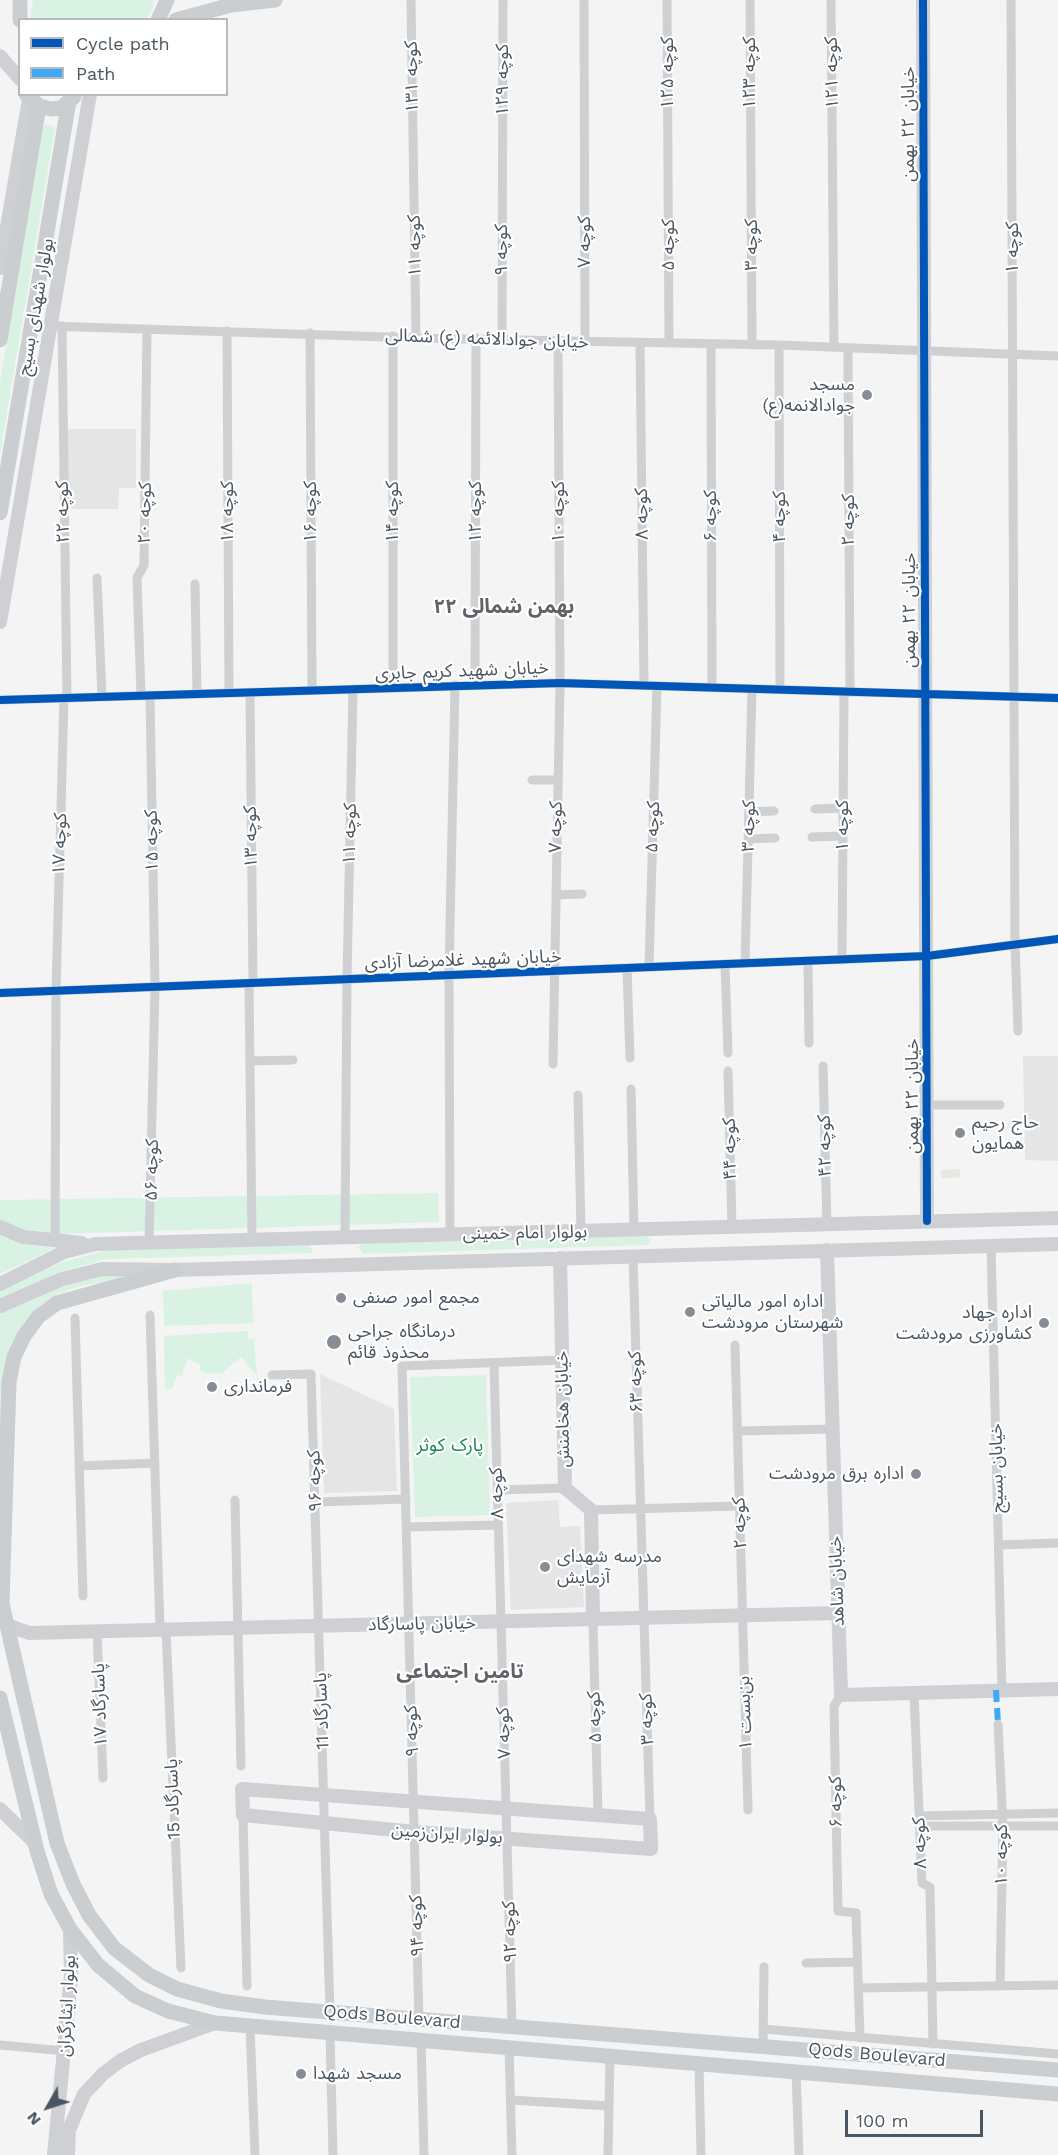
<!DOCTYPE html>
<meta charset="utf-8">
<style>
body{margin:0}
#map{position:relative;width:1058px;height:2155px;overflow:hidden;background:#f4f4f4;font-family:"Work Sans",sans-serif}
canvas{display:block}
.legend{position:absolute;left:18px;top:18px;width:210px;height:78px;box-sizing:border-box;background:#fff;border:2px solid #b7bbc0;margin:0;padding:8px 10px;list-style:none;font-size:18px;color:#4a5661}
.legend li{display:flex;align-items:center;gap:12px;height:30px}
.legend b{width:30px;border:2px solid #b7bbc0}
.north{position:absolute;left:18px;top:2077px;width:60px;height:60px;-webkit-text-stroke:4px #fff;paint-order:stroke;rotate:231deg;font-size:16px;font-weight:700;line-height:24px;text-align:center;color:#4a5661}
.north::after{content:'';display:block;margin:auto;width:21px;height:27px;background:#4a5661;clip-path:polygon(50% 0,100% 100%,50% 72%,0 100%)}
.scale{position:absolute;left:845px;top:2110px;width:138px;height:27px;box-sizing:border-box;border:3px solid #4a5661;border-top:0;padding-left:8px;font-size:18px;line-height:21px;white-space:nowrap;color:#4a5661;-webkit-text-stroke:4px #fff;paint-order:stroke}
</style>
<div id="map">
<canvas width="1058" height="2155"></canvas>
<ul class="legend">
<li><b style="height:8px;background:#0057b8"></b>Cycle path</li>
<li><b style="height:8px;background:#3fa9f5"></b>Path</li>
</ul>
<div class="north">N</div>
<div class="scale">100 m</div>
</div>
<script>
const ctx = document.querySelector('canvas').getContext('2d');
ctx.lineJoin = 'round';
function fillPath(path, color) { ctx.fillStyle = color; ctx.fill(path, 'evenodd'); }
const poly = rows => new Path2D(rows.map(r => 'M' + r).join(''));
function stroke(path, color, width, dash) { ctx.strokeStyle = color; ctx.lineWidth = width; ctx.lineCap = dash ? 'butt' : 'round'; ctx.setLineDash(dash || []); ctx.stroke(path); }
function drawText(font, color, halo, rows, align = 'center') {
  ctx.font = font + ' "Work Sans","Noto Sans Arabic",sans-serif'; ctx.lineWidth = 4.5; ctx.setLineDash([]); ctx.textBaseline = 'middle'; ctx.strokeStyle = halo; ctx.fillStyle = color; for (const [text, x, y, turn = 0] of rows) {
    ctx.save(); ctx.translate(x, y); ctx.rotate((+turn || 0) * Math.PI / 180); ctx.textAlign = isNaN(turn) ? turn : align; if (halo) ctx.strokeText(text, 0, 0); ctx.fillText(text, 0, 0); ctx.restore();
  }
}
const commercial = poly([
 [960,1169,960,1177,941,1179,941,1170]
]);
const education = poly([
 [67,429,136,429,136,488,119,488,118,509,67,509],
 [1023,1056,1058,1056,1058,1161,1025,1160],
 [320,1374,394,1409,397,1491,324,1493],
 [558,1500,560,1527,580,1526,584,1607,511,1610,506,1503]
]);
const green = poly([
 [33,0,153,0,154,6,147,19,30,19],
 [47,124,55,128,0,454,0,383,43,127],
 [438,1193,439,1222,28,1235,0,1222,0,1200],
 [0,1235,26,1245,55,1248,0,1274],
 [646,1236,651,1240,648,1245,363,1254,358,1247,362,1244],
 [309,1245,313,1249,311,1253,107,1259,63,1271,0,1298,0,1289,59,1263,108,1250],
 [137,1269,115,1280,80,1286,58,1294,38,1307,25,1320,12,1343,4,1368,0,1417,0,1306,60,1282],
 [252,1283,253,1323,164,1326,163,1291],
 [248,1331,248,1339,254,1339,257,1376,241,1357,222,1373,208,1374,199,1370,201,1366,188,1358,182,1376,177,1375,172,1389,165,1389,164,1336],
 [486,1375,490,1515,415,1517,410,1377]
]);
const street = poly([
 [411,0,416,338],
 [584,0,585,341],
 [667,0,669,343],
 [750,0,752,345],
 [831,0,834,347],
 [1011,0,1015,943,1018,1031],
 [50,326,416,338,779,345,1058,356],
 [62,326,67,698],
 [227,331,229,693],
 [310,333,312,690],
 [502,339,503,0],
 [640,343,644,685],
 [711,344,712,687],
 [779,345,780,689],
 [848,348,850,692],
 [97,578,102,697],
 [195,584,197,694],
 [475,685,476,338],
 [393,688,393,336],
 [250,692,253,983],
 [141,695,137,578,144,565,147,329],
 [0,700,560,683,1058,698],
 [532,780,557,780],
 [815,809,843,808],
 [749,812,774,811],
 [812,837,843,836],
 [749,839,775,838],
 [556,895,582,894],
 [842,960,844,692],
 [808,961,809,1043],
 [745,963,752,689],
 [725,964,728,1053],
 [649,967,657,686],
 [627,968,630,1058],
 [249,983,252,1240],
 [0,993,927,956,1058,939],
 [250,1061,293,1060],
 [553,1064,560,683,558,341],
 [823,1066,827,1225],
 [728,1071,732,1227],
 [631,1089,634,1230],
 [578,1095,581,1231],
 [928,1105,1000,1105],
 [450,1235,449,975,455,685],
 [345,1238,347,979,353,689],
 [55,1242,56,991,64,698],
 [149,1243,155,987,150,695],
 [991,1245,1002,1690],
 [633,1256,650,1819],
 [150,1315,160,1629],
 [75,1318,83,1596],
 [735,1345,748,1810],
 [494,1364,512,2027],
 [272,1375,311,1374,330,2013],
 [737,1431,833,1429],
 [79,1466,155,1463],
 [497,1490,565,1488],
 [235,1500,241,1766],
 [316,1502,406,1499],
 [591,1510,739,1506],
 [407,1527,498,1525],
 [999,1545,1058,1543],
 [593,1620,598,1815],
 [166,1630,181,1968],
 [97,1631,103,1778],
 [914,1693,922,1883,930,1887,933,2044],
 [841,1695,834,1706,838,1911,856,1913,860,2038],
 [998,1724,1003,1826,1000,1986],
 [243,1815,247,1986],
 [919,1816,1058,1813],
 [920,1826,1058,1826],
 [806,1963,857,1962],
 [858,1988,1058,1985],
 [419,2020,402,1366,562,1360],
 [250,2026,255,2155],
 [763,2029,1058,2054],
 [330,2032,333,2155],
 [421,2040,424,2155],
 [0,2045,65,2051],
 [763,2046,764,1967],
 [509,2047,512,2155],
 [699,2064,701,2155],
 [796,2072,799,2155],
 [511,2100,609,2106],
 [608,2155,610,2056]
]);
const secondary = poly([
 [923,0,927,1221],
 [0,56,20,79],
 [0,268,29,99],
 [0,622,90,94],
 [0,1227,23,1237,82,1243],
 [827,1250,841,1695,1058,1689],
 [560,1258,565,1488,591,1510,593,1620],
 [0,1284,64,1252,96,1244,1058,1218],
 [0,1306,62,1279,102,1269,175,1270,1058,1244],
 [7,1625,29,1633,838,1613],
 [242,1789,650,1819,651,1849,415,1832,243,1815,242,1789],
 [0,1809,36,1844],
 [54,2155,71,1976,70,1929],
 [68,2155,69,2130,84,2094,103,2074,120,2061,141,2050,215,2023]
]);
const primary = poly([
 [20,20,20,0],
 [158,20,167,0],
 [176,20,231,5,275,0],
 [26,94,39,106,51,109,61,108,74,97],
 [0,340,39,106],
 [0,513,69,101],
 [0,1595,57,1843,73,1884,89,1915,114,1948,149,1975,177,1989,221,2001,265,2007,1058,2070],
 [2,1603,9,1382,14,1357,24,1336,38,1317,57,1303,175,1270],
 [0,1698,37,1851,51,1894,70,1929,98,1965,135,1996,168,2011,215,2023,1058,2094]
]);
const quiet = poly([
 [996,1690,998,1724]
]);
const cycleway = poly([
 [923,0,927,1221],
 [0,700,560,683,1058,698],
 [0,993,927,956,1058,939]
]);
const markers = [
 [867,395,6,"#868d94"],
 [960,1133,6,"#868d94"],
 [341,1298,6,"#868d94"],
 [690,1312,6,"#868d94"],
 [1044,1323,6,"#868d94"],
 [334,1342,8,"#868d94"],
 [212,1387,6,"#868d94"],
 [916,1474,6,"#868d94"],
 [545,1567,6,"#868d94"],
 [301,2074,6,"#868d94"]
];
const streetNames = [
 ["کوچه ۱۲۵",668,73,-90],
 ["کوچه ۱۲۳",750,73,-90],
 ["کوچه ۱۲۱",832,73,-91],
 ["کوچه ۱۳۱",412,77,-91],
 ["کوچه ۱۲۹",503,80,-90],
 ["خیابان ۲۲ بهمن",909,124,-90],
 ["کوچه ۷",585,242,-90],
 ["کوچه ۵",669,245,-90],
 ["کوچه ۳",752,245,-90],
 ["کوچه ۱۱",415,246,-91],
 ["کوچه ۱",1013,248,-90],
 ["کوچه ۹",502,250,-90],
 ["بولوار شهدای بسیج",36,307,-80],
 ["خیابان جوادالائمه (ع) شمالی",487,339,2],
 ["کوچه ۲۲",63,512,-91],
 ["کوچه ۱۸",228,512,-90],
 ["کوچه ۱۶",311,512,-90],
 ["کوچه ۱۴",393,512,-90],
 ["کوچه ۱۲",476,512,-90],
 ["کوچه ۱۰",559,512,-90],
 ["کوچه ۲۰",145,513,-89],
 ["کوچه ۸",642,514,-91],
 ["کوچه ۶",711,516,-90],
 ["کوچه ۴",780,517,-90],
 ["کوچه ۲",849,520,-90],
 ["خیابان ۲۲ بهمن",910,610,-90],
 ["خیابان شهید کریم جابری",462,671,-2],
 ["کوچه ۳",749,826,-89],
 ["کوچه ۱",843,826,-90],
 ["کوچه ۷",556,827,-89],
 ["کوچه ۵",653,827,-88],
 ["کوچه ۱۱",350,834,-89],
 ["کوچه ۱۳",251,837,-91],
 ["کوچه ۱۵",152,841,-91],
 ["کوچه ۱۷",60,844,-88],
 ["خیابان شهید غلامرضا آزادی",463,960,-2],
 ["خیابان ۲۲ بهمن",913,1096,-90],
 ["کوچه ۴۲",825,1146,-91],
 ["کوچه ۴۴",730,1149,-91],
 ["کوچه ۵۶",152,1170,-89],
 ["بولوار امام خمینی",525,1233,-1],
 ["کوچه ۶۳",636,1382,-92],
 ["خیابان هخامنش",563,1409,-91],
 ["خیابان بسیج",997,1468,-91],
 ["کوچه ۹۶",315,1481,-92],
 ["کوچه ۸",497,1493,-92],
 ["کوچه ۲",740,1523,-92],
 ["خیابان شاهد",837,1581,-92],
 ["خیابان پاسارگاد",422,1624,-1],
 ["پاسارگاد ۱۷",100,1705,-92],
 ["پاسارگاد 11",322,1711,-92],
 ["بن‌بست ۱",745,1713,-92],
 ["کوچه ۵",595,1717,-92],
 ["کوچه ۳",647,1719,-92],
 ["کوچه ۹",412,1731,-92],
 ["کوچه ۷",504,1733,-92],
 ["پاسارگاد 15",173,1799,-92],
 ["کوچه ۶",836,1802,-91],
 ["بولوار ایران‌زمین",447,1834,4],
 ["کوچه ۸",920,1843,-92],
 ["کوچه ۱۰",1002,1855,-90],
 ["کوچه ۹۴",417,1926,-92],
 ["کوچه ۹۲",510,1932,-92],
 ["بولوار ایثارگران",67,2006,-87],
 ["Qods Boulevard",392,2017,5],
 ["Qods Boulevard",877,2055,5]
];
const poiNames = [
 ["مسجد",855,385,"right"],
 ["جوادالانمه(ع)",855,406,"right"],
 ["حاج رحیم",972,1123],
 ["همایون",972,1144],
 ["مجمع امور صنفی",353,1298],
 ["اداره امور مالیاتی",702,1302],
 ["شهرستان مرودشت",702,1323],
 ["اداره جهاد",1032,1313,"right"],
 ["کشاورزی مرودشت",1032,1334,"right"],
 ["درمانگاه جراحی",348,1332],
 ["محذوذ قائم",348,1353],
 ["فرمانداری",224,1387],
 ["اداره برق مرودشت",904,1474,"right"],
 ["مدرسه شهدای",557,1557],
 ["آزمایش",557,1578],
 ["مسجد شهدا",313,2074]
];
const parkNames = [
 ["پارک کوثر",450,1446]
];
const neighbourhoodNames = [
 ["۲۲ بهمن شمالی",504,607],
 ["تامین اجتماعی",460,1672]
];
fillPath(commercial, '#e8e7e3');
fillPath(education, '#e6e5e6');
fillPath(green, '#d9f2e3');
stroke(street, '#ced0d2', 9);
stroke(secondary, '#ced0d4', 14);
stroke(primary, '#caced1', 15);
stroke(quiet, '#3fa9f5', 6, [12, 6]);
stroke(cycleway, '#0057b8', 8);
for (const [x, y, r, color] of markers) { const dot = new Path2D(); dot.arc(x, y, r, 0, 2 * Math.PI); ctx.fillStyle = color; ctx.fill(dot); stroke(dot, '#fff', 2); }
drawText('18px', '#4a5661', '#fff', streetNames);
drawText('18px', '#4a5661', '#fff', poiNames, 'left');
drawText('18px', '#17864f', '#fff', parkNames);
drawText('bold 20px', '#5f6368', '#fff', neighbourhoodNames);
</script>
